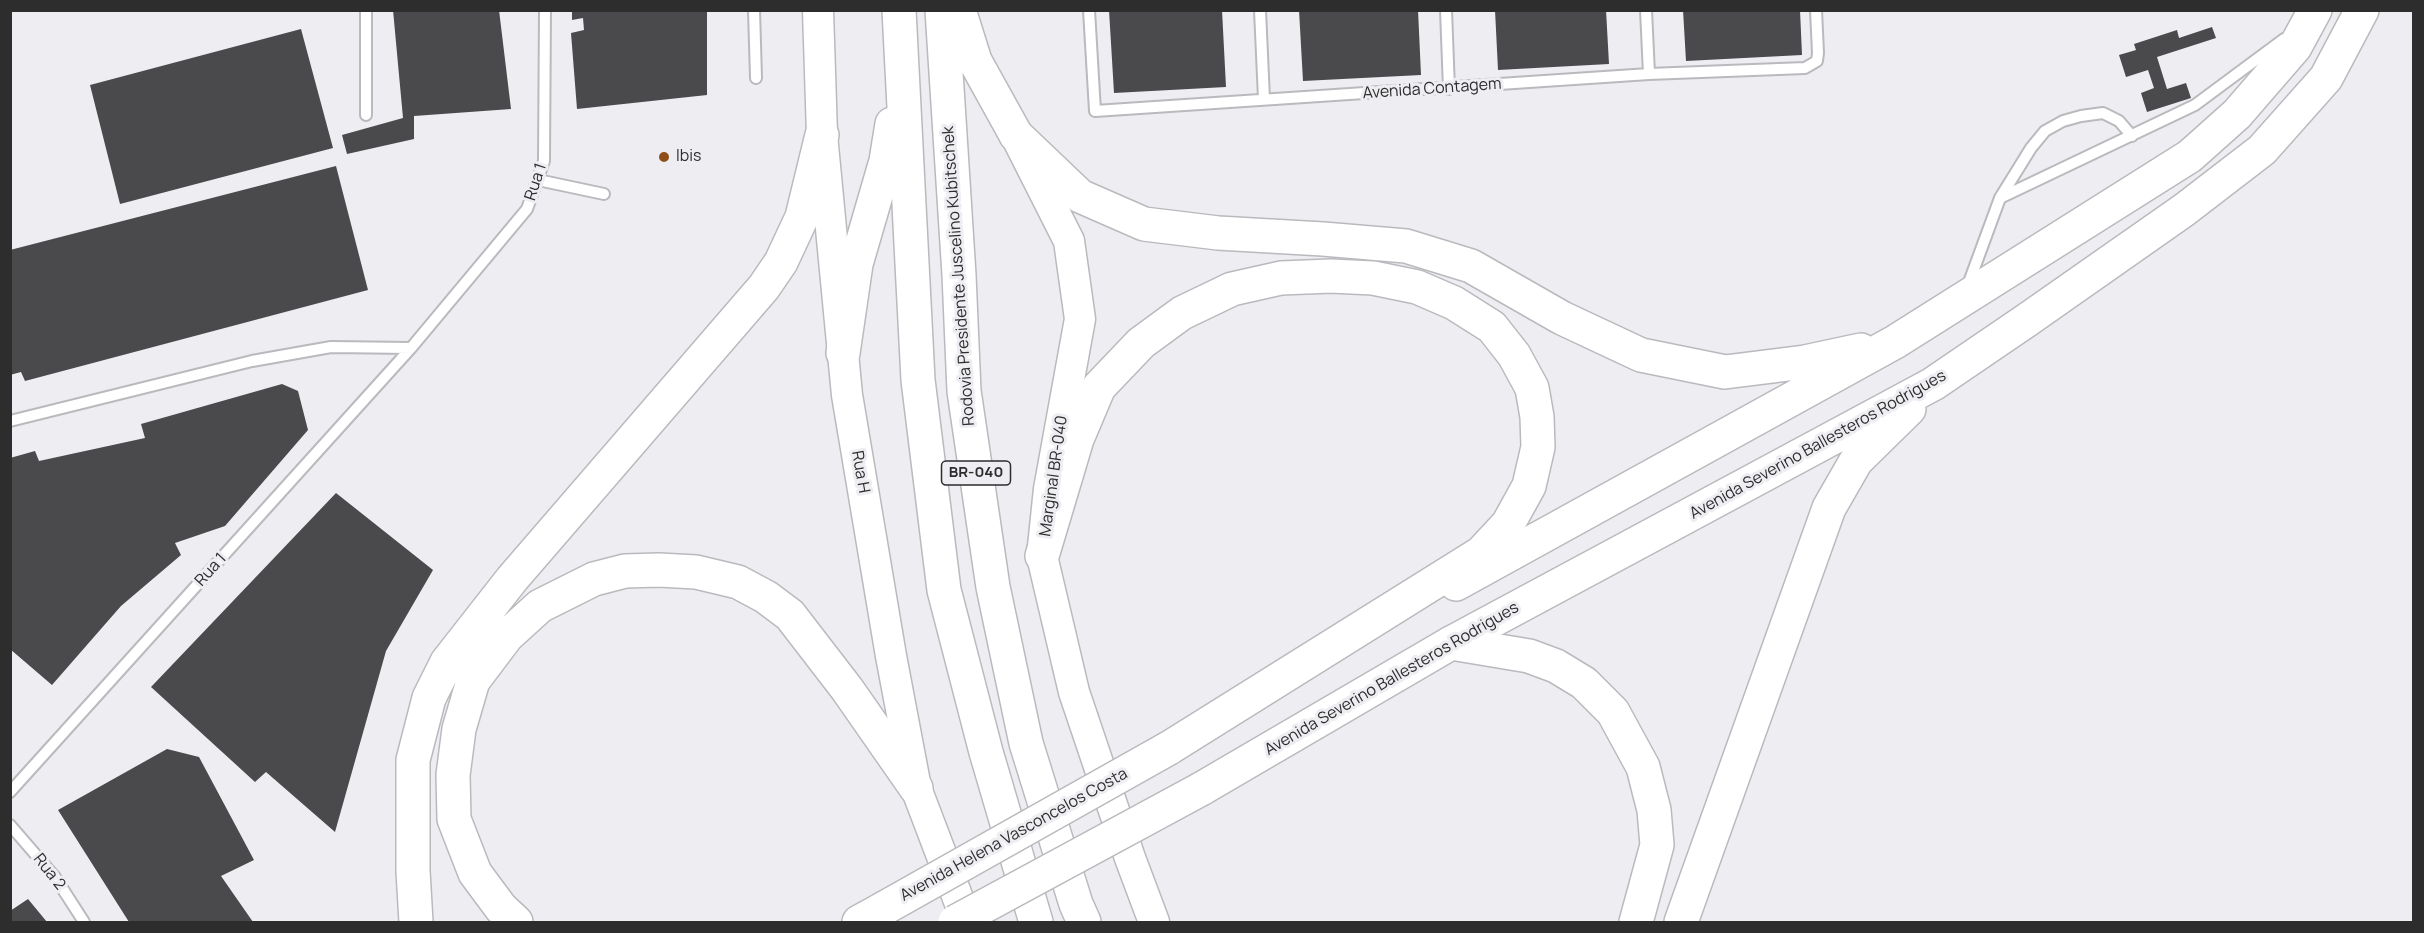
<!DOCTYPE html>
<style>
body{margin:0}
#map{position:relative;width:2424px;height:933px;overflow:hidden;background:#eeeef2;font-family:Manrope,sans-serif}
canvas{display:block}
.frame{position:absolute;inset:0;border:12px solid #2d2d2e;pointer-events:none}
</style>
<div id="map">
<canvas width="2424" height="933"></canvas>
<div class="frame"></div>
</div>
<script>
const ctx = document.querySelector('canvas').getContext('2d');
ctx.lineJoin = 'round';
function fillPath(path, color) { ctx.fillStyle = color; ctx.fill(path, 'evenodd'); }
const poly = rows => new Path2D(rows.map(r => 'M' + r).join(''));
function stroke(path, color, width, dash) { ctx.strokeStyle = color; ctx.lineWidth = width; ctx.lineCap = dash ? 'butt' : 'round'; ctx.setLineDash(dash || []); ctx.stroke(path); }
function drawText(font, color, halo, rows, align = 'center') {
  ctx.font = font + ' Manrope,sans-serif'; ctx.lineWidth = 6; ctx.setLineDash([]); ctx.textBaseline = 'middle'; ctx.strokeStyle = halo; ctx.fillStyle = color; for (const [text, x, y, turn = 0] of rows) {
    ctx.save(); ctx.translate(x, y); ctx.rotate((+turn || 0) * Math.PI / 180); ctx.textAlign = isNaN(turn) ? turn : align; if (halo) ctx.strokeText(text, 0, 0); ctx.fillText(text, 0, 0); ctx.restore();
  }
}
const building = poly([
 [393,10,499,10,511,109,414,116,414,139,347,154,342,135,403,118],
 [572,10,707,10,707,95,577,109,571,33,584,30,583,18,572,20],
 [1109,10,1222,10,1226,87,1114,93],
 [1299,10,1418,10,1421,75,1303,81],
 [1495,10,1606,10,1609,64,1498,70],
 [1683,10,1800,10,1802,55,1686,61],
 [2212,27,2216,38,2157,57,2167,89,2186,83,2191,98,2147,112,2141,93,2154,88,2148,70,2126,77,2119,55,2136,50,2134,44,2177,30,2179,38],
 [301,29,333,148,120,204,90,85],
 [336,166,368,290,25,381,21,372,10,375,10,250],
 [282,384,298,391,308,430,225,526,175,543,181,555,121,606,52,685,10,649,10,458,35,451,39,461,145,438,141,424],
 [336,493,433,570,386,651,335,832,266,772,255,782,151,687],
 [167,749,199,757,254,860,221,876,253,922,129,922,58,810],
 [28,899,47,922,10,922,10,911]
]);
const service = poly([
 [366,10,366,115],
 [754,10,756,78],
 [1089,10,1095,111,1649,74,1805,68,1817,61,1818,53,1816,10],
 [1260,10,1264,99],
 [1446,10,1449,89],
 [1646,10,1649,74],
 [538,180,604,194],
 [2000,198,2195,105,2284,39],
 [1968,285,2000,198,2031,148,2045,131,2063,121,2081,116,2103,113,2119,121,2132,136],
 [10,421,252,361,331,347,411,348],
 [10,792,411,348,527,209,544,161,545,10],
 [10,825,55,877,84,922]
]);
const secondary = poly([
 [818,10,822,135,847,395,891,656,916,788,967,922],
 [1019,142,1069,241,1080,319,1049,489,1042,556,1074,692,1130,858,1154,922]
]);
const primary = poly([
 [1016,135,1080,196,1144,224,1218,233,1323,239,1406,246,1471,266,1562,318,1641,355,1725,372,1805,362,1861,350],
 [1456,584,1895,342,2190,156,2237,114,2295,47,2315,10],
 [1451,643,1933,384,2027,320,2184,210,2262,150,2326,78,2362,10],
 [1681,922,1829,508,1856,461,1909,409]
]);
const trunk = poly([
 [1042,556,1077,439,1099,387,1141,343,1182,313,1232,289,1281,278,1331,276,1373,278,1417,287,1454,303,1492,327,1514,355,1532,388,1537,417,1538,447,1529,486,1508,524,1481,553,1169,748],
 [1201,789,1451,643,1529,656,1556,666,1584,683,1613,712,1643,767,1654,810,1657,845,1636,922],
 [416,922,413,871,413,760,429,698,447,662,512,579,764,287,781,262,802,217,822,135],
 [516,922,501,908,475,873,454,819,453,775,459,729,473,681,507,636,540,606,594,579,625,571,659,570,696,572,738,582,766,597,790,615,847,689,916,788],
 [859,922,881,910]
]);
const motorway = poly([
 [899,10,918,380,944,590,986,752,1036,922],
 [942,10,959,275,964,391,993,587,1026,743,1076,904,1084,922],
 [959,10,975,61,1016,135],
 [843,353,856,264,886,161,892,124]
]);
const trunkBridge = poly([
 [881,910,1169,748],
 [955,922,1201,789]
]);
const markers = [
 [664,157,6,"#8f4d1a"]
];
const shields = [
 [976,473,69]
];
const shieldNames = [
 ["BR-040",976,473]
];
const streetNames = [
 ["Avenida Contagem",1432,89,-4],
 ["Rua 1",536,182,-72],
 ["Rodovia Presidente Juscelino Kubitschek",959,276,-94],
 ["Avenida Severino Ballesteros Rodrigues",1818,445,-29],
 ["Rua H",860,472,80],
 ["Marginal BR-040",1054,476,-82],
 ["Rua 1",211,570,-48],
 ["Avenida Severino Ballesteros Rodrigues",1392,679,-30],
 ["Avenida Helena Vasconcelos Costa",1014,835,-29],
 ["Rua 2",49,872,52]
];
const poiNames = [
 ["Ibis",676,157]
];
fillPath(building, '#4a4a4d');
stroke(service, '#b9babd', 14);
stroke(secondary, '#b9babd', 33);
stroke(primary, '#b9babd', 36);
stroke(trunk, '#b9babd', 36);
stroke(motorway, '#b9babd', 36);
stroke(service, '#fff', 10);
stroke(secondary, '#fff', 30);
stroke(primary, '#fff', 33);
stroke(trunk, '#fff', 33);
stroke(motorway, '#fff', 33);
stroke(trunkBridge, '#b9babd', 36, []);
stroke(trunkBridge, '#fff', 33);
for (const [x, y, r, color] of markers) { const dot = new Path2D(); dot.arc(x, y, r, 0, 2 * Math.PI); ctx.fillStyle = color; ctx.fill(dot); stroke(dot, '#eeeef2', 2); }
for (const [x, y, w] of shields) { const box = new Path2D(); box.roundRect(x - w / 2, y - 12, w, 24, 4.5); ctx.fillStyle = '#eeeef2'; ctx.fill(box); stroke(box, '#2d2d2e', 1.5); }
drawText('bold 15px', '#2d2d2e', null, shieldNames);
drawText('16px', '#2d2d2e', '#eeeef2', streetNames);
drawText('16px', '#2d2d2e', '#eeeef2', poiNames, 'left');
</script>
